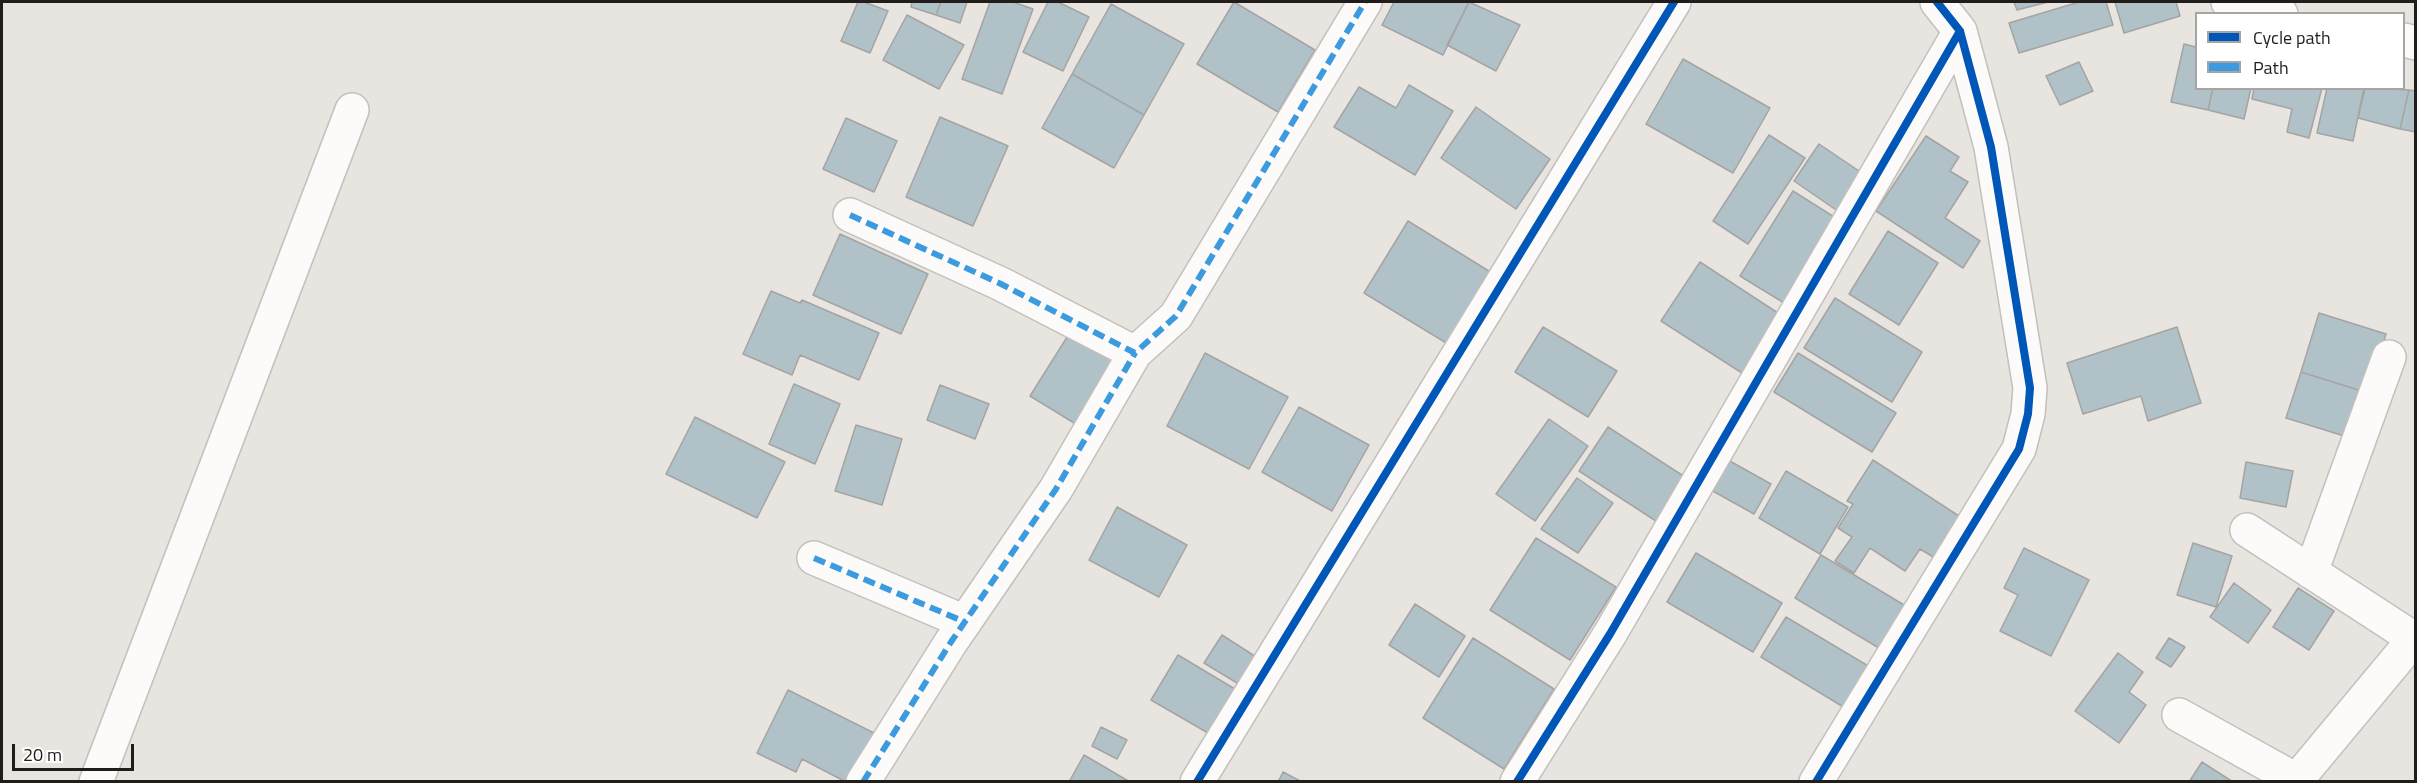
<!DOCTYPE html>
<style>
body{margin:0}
#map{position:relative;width:2417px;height:783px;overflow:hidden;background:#e8e4e0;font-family:"Titillium Web",sans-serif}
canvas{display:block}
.frame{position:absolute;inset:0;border:3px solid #201d1b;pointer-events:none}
.legend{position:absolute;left:2195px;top:12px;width:210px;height:78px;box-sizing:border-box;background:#fff;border:2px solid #a6a5a4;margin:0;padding:8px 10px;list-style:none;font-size:18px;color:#201d1b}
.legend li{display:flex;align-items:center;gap:12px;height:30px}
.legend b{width:30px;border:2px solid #a6a5a4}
.scale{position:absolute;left:12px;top:744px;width:122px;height:27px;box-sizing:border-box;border:3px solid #201d1b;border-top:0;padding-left:8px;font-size:18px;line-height:21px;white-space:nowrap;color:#201d1b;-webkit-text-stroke:4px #fff;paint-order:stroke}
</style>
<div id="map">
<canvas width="2417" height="783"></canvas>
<div class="frame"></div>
<ul class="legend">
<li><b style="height:8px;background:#0057b8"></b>Cycle path</li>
<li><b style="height:8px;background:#3c9bdf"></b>Path</li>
</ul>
<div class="scale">20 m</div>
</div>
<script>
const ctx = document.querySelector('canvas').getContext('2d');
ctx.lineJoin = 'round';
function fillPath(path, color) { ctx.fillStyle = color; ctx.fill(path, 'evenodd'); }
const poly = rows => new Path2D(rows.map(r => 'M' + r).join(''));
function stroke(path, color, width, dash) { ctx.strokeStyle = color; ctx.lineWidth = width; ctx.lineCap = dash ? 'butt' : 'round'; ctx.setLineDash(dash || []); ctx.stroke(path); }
const building = poly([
 [858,2,864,2,888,11,870,53,841,41,858,2],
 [912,2,941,2,936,15,911,7,912,2],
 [941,2,967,2,960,23,936,15,941,2],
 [990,2,1013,2,1033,9,1002,94,962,79,990,2],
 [1048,2,1058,2,1089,17,1063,71,1023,52,1048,2],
 [1234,2,1315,50,1278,112,1197,64,1234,2],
 [1394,2,1469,2,1443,55,1382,25,1394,2],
 [1469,2,1520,25,1496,71,1447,45,1469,2],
 [2014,2,2048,2,2017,10,2014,2],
 [2079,2,2106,2,2113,25,2019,53,2009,23,2079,2],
 [2115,2,2176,2,2180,16,2124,33,2115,2],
 [1111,4,1184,44,1144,115,1072,74,1111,4],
 [907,15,964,45,939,89,883,60,907,15],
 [2184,44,2196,47,2196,88,2213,88,2208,110,2171,102,2184,44],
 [1683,59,1770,108,1733,173,1646,124,1683,59],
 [2079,62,2093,91,2060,105,2046,76,2079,62],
 [1072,74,1144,115,1114,168,1042,128,1072,74],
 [1409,85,1453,111,1415,175,1334,127,1359,87,1396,108,1409,85],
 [2213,88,2251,88,2244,119,2208,110,2213,88],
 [2254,88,2322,88,2309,138,2287,132,2292,109,2252,99,2254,88],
 [2327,88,2364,88,2353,141,2317,133,2327,88],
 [2365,88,2409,90,2400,129,2358,118,2365,88],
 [2409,90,2416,91,2416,132,2400,129,2409,90],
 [1476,107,1550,159,1516,209,1441,158,1476,107],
 [940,117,1008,146,973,226,906,197,940,117],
 [846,118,897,141,874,192,823,169,846,118],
 [1769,135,1805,158,1748,244,1713,221,1769,135],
 [1926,136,1959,157,1950,171,1968,182,1945,218,1980,241,1963,268,1876,211,1926,136],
 [1819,144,1865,175,1839,212,1794,181,1819,144],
 [1793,191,1842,222,1789,306,1740,276,1793,191],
 [1408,221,1492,273,1448,344,1364,293,1408,221],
 [1888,231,1938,263,1899,325,1849,294,1888,231],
 [840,234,928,274,901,334,813,295,840,234],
 [1700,262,1781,315,1742,373,1661,321,1700,262],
 [771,291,800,303,802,300,879,333,859,380,800,355,792,375,743,354,771,291],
 [1835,298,1922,352,1892,402,1804,348,1835,298],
 [2319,313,2386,334,2368,393,2301,372,2319,313],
 [1543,327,1617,371,1588,417,1515,372,1543,327],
 [2177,327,2201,403,2148,421,2141,396,2083,414,2067,363,2177,327],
 [1069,334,1118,362,1079,426,1030,396,1069,334],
 [1205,353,1288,397,1249,469,1167,426,1205,353],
 [1798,353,1896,413,1872,452,1774,392,1798,353],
 [2301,372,2368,393,2354,439,2286,418,2301,372],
 [794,384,840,404,815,464,769,444,794,384],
 [940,385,989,404,975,439,927,420,940,385],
 [1299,407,1369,445,1332,511,1262,472,1299,407],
 [695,417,785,462,757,518,666,474,695,417],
 [1549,419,1588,446,1535,521,1496,494,1549,419],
 [856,425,902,439,882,505,835,491,856,425],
 [1608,427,1688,479,1659,523,1579,471,1608,427],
 [1728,460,1771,484,1754,514,1711,490,1728,460],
 [1873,460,1962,518,1935,558,1920,549,1905,571,1870,548,1854,573,1835,561,1852,537,1838,528,1853,504,1847,501,1873,460],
 [2246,462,2293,471,2286,507,2240,498,2246,462],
 [1786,471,1848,507,1820,554,1759,518,1786,471],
 [1577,478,1613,503,1578,553,1541,529,1577,478],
 [1117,507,1187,545,1159,597,1089,560,1117,507],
 [1536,538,1616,587,1570,660,1490,610,1536,538],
 [2193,543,2232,556,2216,607,2177,595,2193,543],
 [2024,548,2089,580,2051,656,2000,631,2018,595,2004,588,2024,548],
 [1696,553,1782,603,1753,652,1667,602,1696,553],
 [1821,555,1909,608,1884,651,1795,598,1821,555],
 [2234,583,2271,610,2248,643,2210,617,2234,583],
 [2298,588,2334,611,2309,650,2273,627,2298,588],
 [1415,604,1465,636,1439,677,1389,645,1415,604],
 [1786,617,1875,670,1850,711,1761,657,1786,617],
 [1222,635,1264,662,1247,689,1204,663,1222,635],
 [1473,638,1554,689,1504,769,1423,718,1473,638],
 [2169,638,2185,647,2171,667,2156,658,2169,638],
 [2118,653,2143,672,2129,692,2146,705,2119,743,2075,711,2118,653],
 [1178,655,1240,692,1215,737,1151,700,1178,655],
 [788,690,876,734,852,782,846,782,802,759,796,772,757,753,788,690],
 [1101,727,1127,740,1117,759,1092,746,1101,727],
 [1084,755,1130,782,1069,782,1084,755],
 [2202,762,2233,782,2189,782,2202,762],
 [1283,772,1302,782,1278,782,1283,772]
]);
const minor = poly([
 [2228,2,2281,14],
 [2404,40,2416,43],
 [850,215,1001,284,1135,353,1176,316,1365,2],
 [2247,530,2416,640],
 [814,558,965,622],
 [2311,572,2389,357],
 [2179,715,2296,780],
 [96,782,352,110],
 [863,782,951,642,1056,489,1135,353],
 [1197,782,1674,2],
 [1517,782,1610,634,1960,31],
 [1816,782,2019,449,2028,414,2030,388,1991,147,1960,31,1937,2],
 [2295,782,2414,639]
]);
const quiet = poly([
 [850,215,1001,284,1135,353,1176,316,1365,2],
 [814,558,965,622],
 [863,782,951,642,1056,489,1135,353]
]);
const cycleway = poly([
 [1197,782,1674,2],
 [1517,782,1610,634,1960,31],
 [1816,782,2019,449,2028,414,2030,388,1991,147,1960,31,1937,2]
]);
fillPath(building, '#b1c1c8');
stroke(building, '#a4a4a3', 1.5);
stroke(minor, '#c3c0bd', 36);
stroke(minor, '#fcfbfa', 33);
stroke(quiet, '#3c9bdf', 6, [12, 6]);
stroke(cycleway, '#0057b8', 8);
</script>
